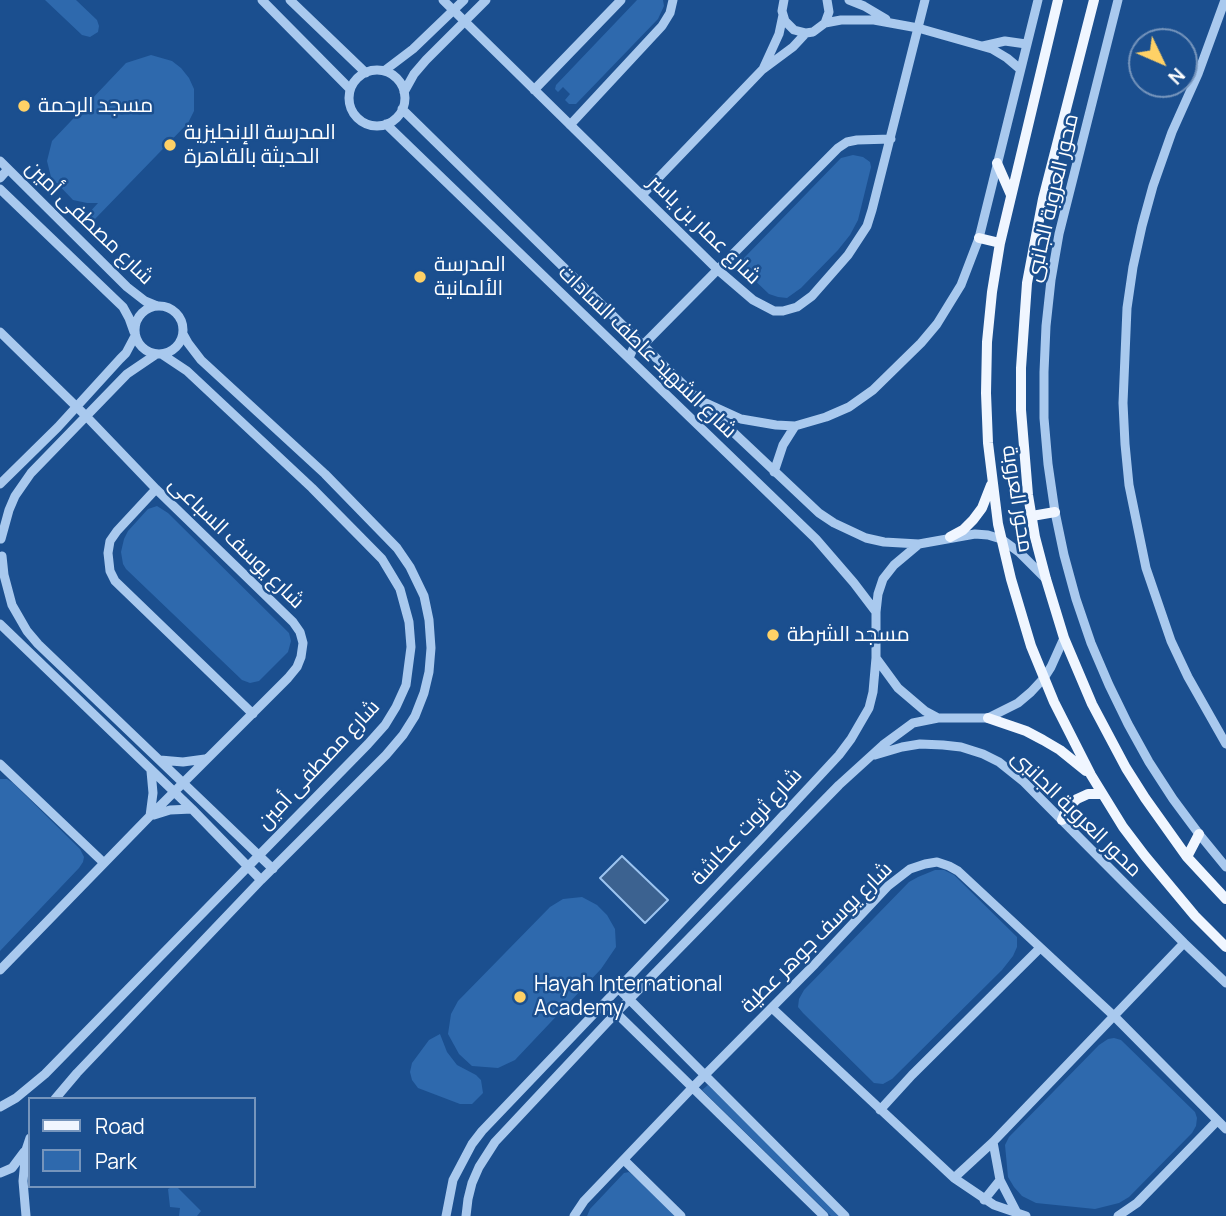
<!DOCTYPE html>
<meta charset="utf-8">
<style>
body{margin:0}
#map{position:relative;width:1226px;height:1216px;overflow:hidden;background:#1b4f8f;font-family:Manrope,sans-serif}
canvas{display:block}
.legend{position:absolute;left:28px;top:1097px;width:228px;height:91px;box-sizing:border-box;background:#1b4f8f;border:2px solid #7695bc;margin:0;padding:9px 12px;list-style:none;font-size:21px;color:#fff}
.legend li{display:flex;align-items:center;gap:14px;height:35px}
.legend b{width:35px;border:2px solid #7695bc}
.north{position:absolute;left:1128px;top:28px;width:70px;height:70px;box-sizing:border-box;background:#1b4f8f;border:2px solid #7695bc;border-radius:50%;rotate:134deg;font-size:19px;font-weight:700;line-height:28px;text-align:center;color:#fff}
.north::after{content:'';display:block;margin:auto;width:24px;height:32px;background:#ffd166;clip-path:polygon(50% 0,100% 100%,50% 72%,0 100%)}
</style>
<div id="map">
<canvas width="1226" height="1216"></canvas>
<ul class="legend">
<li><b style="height:9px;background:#f0f6ff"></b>Road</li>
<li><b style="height:19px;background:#2e69ad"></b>Park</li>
</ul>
<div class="north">N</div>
</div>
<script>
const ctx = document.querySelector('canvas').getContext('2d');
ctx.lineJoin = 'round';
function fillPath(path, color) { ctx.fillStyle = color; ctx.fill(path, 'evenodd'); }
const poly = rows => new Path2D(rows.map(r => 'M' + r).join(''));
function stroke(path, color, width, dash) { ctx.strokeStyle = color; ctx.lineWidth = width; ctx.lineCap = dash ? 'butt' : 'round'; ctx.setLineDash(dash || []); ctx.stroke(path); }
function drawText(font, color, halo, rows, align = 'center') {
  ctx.font = font + ' Manrope,Cairo,sans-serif'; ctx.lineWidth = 5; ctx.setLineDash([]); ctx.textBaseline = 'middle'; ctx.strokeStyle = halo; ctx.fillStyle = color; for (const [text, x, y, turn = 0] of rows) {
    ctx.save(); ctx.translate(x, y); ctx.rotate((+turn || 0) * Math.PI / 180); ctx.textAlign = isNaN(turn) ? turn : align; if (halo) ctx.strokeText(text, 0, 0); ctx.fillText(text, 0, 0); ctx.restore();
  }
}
const green = poly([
 [45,0,76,0,97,20,99,26,98,32,90,37,82,35],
 [637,0,663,0,664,6,658,19,576,104,569,104,565,100,570,94,563,87,558,92,555,89,556,85],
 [151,55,172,61,181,68,189,78,194,89,194,111,188,123,94,220,88,214,98,203,87,203,73,200,51,177,47,161,52,141,126,63],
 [853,155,863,157,870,162,871,167,858,220,850,235,838,250,801,288,787,298,778,297,769,294,748,274,743,267,744,258,841,158],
 [157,506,168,513,289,633,291,641,288,652,259,681,250,683,242,680,126,569,123,564,121,552,124,539,128,531,148,509],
 [0,779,7,779,13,783,80,849,84,857,83,862,79,868,0,951],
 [935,870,944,870,954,875,1017,937,1017,947,1013,956,1002,970,892,1079,883,1084,874,1083,803,1013,798,1007,799,999,804,990,909,882,918,877],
 [582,897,597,905,607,915,615,929,616,947,601,969,515,1060,498,1068,472,1066,459,1054,448,1034,451,1014,458,1001,550,907,563,899],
 [440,1034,447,1052,457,1065,476,1075,481,1080,483,1093,472,1104,460,1104,418,1088,412,1080,410,1072,412,1063,429,1040],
 [1114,1038,1121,1040,1195,1112,1197,1118,1196,1126,1192,1133,1129,1197,1119,1203,1095,1209,1036,1203,1022,1196,1014,1187,1008,1177,1005,1145,1009,1137,1099,1045,1108,1039],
 [708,1085,840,1216,831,1216,702,1090],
 [629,1172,639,1180,677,1216,587,1216,590,1209,624,1173],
 [174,1186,176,1186,201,1211,197,1216,179,1216,180,1208,170,1207,168,1189]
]);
const water = poly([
 [622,856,668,900,645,923,600,878,622,856]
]);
const minor = poly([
 [262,0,350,89],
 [290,0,366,73],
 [443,0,718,270,753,300,774,311,783,311,797,307,812,296,848,255,867,226,872,210,925,0],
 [784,0,782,11,785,21,794,30,806,33,813,32,825,23,829,12,827,0],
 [849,0,864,6,886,19],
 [1118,0,1059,234,1051,280,1046,326,1044,372,1044,418,1048,464,1055,512,1064,555,1076,599,1091,643,1109,685,1128,724,1149,762,1173,799,1199,834,1226,867],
 [1225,0,1198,74,1172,132,1153,186,1142,226,1133,267,1127,308,1123,403,1125,444,1129,485,1146,568,1171,641,1188,677,1226,744],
 [825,23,841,20,874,20,918,28,992,49,1007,58,1020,69],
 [983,46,1005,41,1026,44],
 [763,69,779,34,783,15],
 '349 98a28 28 0 1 1 56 0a28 28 0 1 1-56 0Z',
 [384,71,413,49,464,0],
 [534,90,621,0],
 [404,92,414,74,426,60,486,0],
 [402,109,698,399,819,513,834,523,866,538,884,542,919,544],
 [386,124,816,539,854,583,876,612],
 [570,125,662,26,670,13,673,0],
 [0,161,127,287,145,301,157,306],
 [0,178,8,169],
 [0,189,123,307,129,318,134,332],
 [642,195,762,70,793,47,806,33],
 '135 330a24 24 0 1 1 48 0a24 24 0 1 1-48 0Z',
 [0,332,86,416,156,489,293,622,300,632,303,643,301,657,297,667,288,678,149,817,0,970],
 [629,358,633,349,643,345,838,148,847,142,857,140,891,139],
 [706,403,741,419,776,425,795,426,826,417,849,407,873,390,921,343,937,324,961,285,979,238,1038,0],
 [774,472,783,445,795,426],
 [0,484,58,427,120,359,126,353,135,336],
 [156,489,117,531,110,541,108,553,110,571,115,581,253,714],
 [1,539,9,510,15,496,31,473,127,374,155,355],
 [2,556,4,575,12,605,27,631,38,644,273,869],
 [0,624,192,809,261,880],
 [876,658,898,688,925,711,938,718],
 [875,755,902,747,920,744,943,745,961,747,983,754,999,762,1024,782,1184,943,1226,983],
 [160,760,183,762,205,759],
 [0,764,104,863],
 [154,815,170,810,192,809],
 [150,816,153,793,151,771],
 [619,989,845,1216],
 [606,1003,824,1216],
 [772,1008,954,1178,994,1205,1026,1216],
 [55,1099,77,1073,261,880,386,755,403,735,415,716,424,693,429,672,431,648,429,620,424,596,410,567,397,548,325,474,201,360,188,343,183,334],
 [0,1107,16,1098,45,1074,368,744,385,725,396,707,406,685,411,647,409,622,400,589,382,559,312,488,187,371,163,355],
 [880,1110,912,1075,1040,948],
 [993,1142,1000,1180,1017,1213],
 [624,1160,681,1216],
 [0,1173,12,1168,24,1152],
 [954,1178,993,1142,1184,943],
 [984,1200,1000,1180],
 [26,1216,23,1181,26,1150,30,1138],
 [446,1216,453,1180,472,1144,482,1131,761,839,839,755,851,739,869,708,873,692,876,658,876,612,878,594,883,579,894,565,919,544,975,534,988,535,1001,539,1019,552,1046,579],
 [466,1216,468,1199,472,1183,479,1167,495,1142,616,1013,839,785,883,745,913,723,938,718,988,718,1018,703,1031,692,1044,678,1051,667,1064,638],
 [574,1216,584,1201,693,1087,815,964,888,886,910,869,925,864,937,862,949,866,958,871,1114,1016,1226,1129],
 [1118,1216,1137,1203,1217,1121]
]);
const major = poly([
 [1058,0,1000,243,992,292,987,342,986,393,988,443,998,524,1011,579,1031,646,1054,702,1091,775,1123,827,1145,856,1195,916,1226,947],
 [1094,0,1043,199,1027,283,1021,368,1021,410,1028,495,1035,537,1046,579,1064,638,1092,704,1126,768,1145,798,1187,857,1226,899],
 [997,163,1011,195],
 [979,238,1000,243],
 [1032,516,1055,512],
 [950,537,963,530,973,520,982,508,991,485],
 [988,718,1026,731,1043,740,1060,750,1086,771],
 [1062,820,1067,808,1077,799,1088,794,1101,794],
 [1187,857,1199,834]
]);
const markers = [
 [24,106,7,"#ffd166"],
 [170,145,7,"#ffd166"],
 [420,277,7,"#ffd166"],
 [773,635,7,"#ffd166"],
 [520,997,7,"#ffd166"]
];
const poiNames = [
 ["مسجد الرحمة",38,106],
 ["المدرسة الإنجليزية",184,133],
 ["الحديثة بالقاهرة",184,157],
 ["المدرسة",434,265],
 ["الألمانية",434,289],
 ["مسجد الشرطة",787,635],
 ["Hayah International",534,985],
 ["Academy",534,1009]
];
const streetNames = [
 ["محور العروبة الجانبى",1053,198,-77],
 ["شارع مصطفى أمين",89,223,44],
 ["شارع عمار بن ياسر",704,230,44],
 ["شارع الشهيد عاطف السادات",647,352,44],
 ["محور العروبة",1017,499,81],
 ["شارع يوسف السباعى",236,543,44],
 ["شارع مصطفى أمين",319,765,-47],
 ["محور العروبة الجانبى",1076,814,44],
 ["شارع ثروت عكاشة",747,827,-47],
 ["شارع يوسف جوهر عطية",817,938,-45]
];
fillPath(green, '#2e69ad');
fillPath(water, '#3c6290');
stroke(water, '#9cc4f0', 2);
stroke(minor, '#a9c9ee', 9);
stroke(major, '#f0f6ff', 10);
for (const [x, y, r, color] of markers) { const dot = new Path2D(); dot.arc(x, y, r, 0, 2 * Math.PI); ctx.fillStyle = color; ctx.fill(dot); stroke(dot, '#1b4f8f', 2.5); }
drawText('21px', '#fff', '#1b4f8f', poiNames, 'left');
drawText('21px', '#fff', '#1b4f8f', streetNames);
</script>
